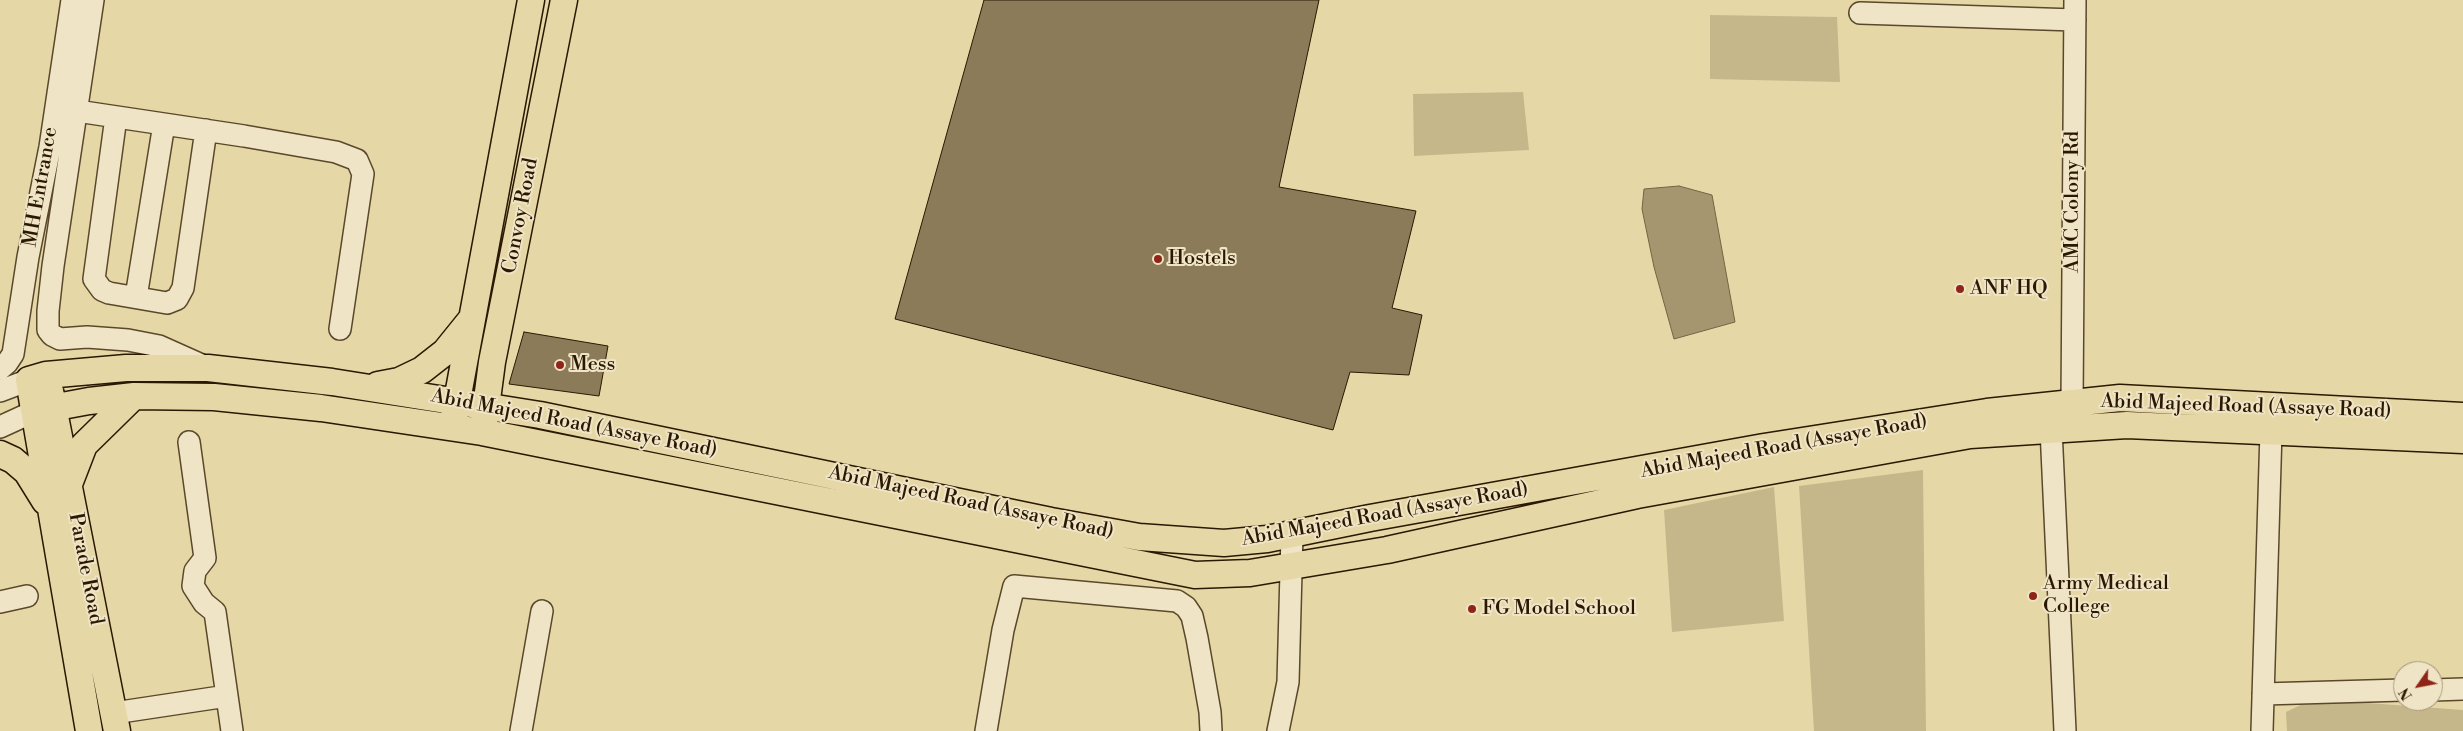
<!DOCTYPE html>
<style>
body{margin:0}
#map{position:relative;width:2463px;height:731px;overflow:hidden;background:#e6d7a7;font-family:"Libre Bodoni",serif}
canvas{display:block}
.north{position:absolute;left:2393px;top:661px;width:50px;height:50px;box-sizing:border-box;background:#efe5c6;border:1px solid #a19378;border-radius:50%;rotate:237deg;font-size:14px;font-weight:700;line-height:20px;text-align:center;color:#2b1802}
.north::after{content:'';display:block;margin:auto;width:18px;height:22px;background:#8f2418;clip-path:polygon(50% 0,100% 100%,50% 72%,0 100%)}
</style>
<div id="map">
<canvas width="2463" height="731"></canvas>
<div class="north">N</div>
</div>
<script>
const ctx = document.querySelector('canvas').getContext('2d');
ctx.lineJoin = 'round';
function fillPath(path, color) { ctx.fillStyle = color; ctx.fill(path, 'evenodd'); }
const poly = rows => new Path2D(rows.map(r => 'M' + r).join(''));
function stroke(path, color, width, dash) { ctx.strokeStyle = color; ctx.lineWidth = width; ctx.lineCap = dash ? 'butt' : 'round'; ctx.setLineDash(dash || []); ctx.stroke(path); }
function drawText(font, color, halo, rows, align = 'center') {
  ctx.font = font + ' "Libre Bodoni",serif'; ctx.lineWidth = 4; ctx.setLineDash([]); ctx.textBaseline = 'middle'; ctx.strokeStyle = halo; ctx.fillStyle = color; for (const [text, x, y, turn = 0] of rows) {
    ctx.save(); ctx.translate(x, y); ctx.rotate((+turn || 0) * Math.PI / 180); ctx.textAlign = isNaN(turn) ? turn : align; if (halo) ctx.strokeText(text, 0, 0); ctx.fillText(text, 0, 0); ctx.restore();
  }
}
const green = poly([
 [1710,15,1837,17,1840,82,1710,79],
 [1523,92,1529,150,1414,156,1413,94],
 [1923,470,1926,731,1814,731,1799,486],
 [1774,487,1784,621,1672,632,1664,510],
 [2313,699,2463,710,2463,731,2287,731,2286,712]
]);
const water = poly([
 [1679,186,1712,195,1735,322,1674,339,1654,267,1642,209,1644,189,1679,186]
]);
const building = poly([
 [984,0,1319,0,1279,187,1416,211,1392,308,1422,315,1409,375,1350,372,1333,430,895,319,984,0],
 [524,332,608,346,599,396,509,384,524,332]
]);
const minor = poly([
 [93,0,53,266,48,311,48,330,52,335,60,339,87,337,128,340,159,346,206,367],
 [1860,13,2075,20],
 [77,111,244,136,336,152,357,160,363,174,340,329],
 [116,117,94,279,102,290,109,293,167,303,177,299,183,288,206,130],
 [136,297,164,124],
 [0,369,7,363,13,354,28,257,50,147,72,0],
 [0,391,29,380],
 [2072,403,2075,0],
 [0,427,35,411],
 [2051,429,2065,731],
 [189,442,205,558,195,571,193,586,204,603,215,612,227,696],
 [0,602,27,596],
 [2433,690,2463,689],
 [2263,694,2403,690],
 [114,713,227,696,232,731],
 [521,731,542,611],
 [986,731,1003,630,1014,586,1177,601,1186,607,1192,616,1197,638,1210,712,1211,731],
 [1278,731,1288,682,1292,535],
 [2262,731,2271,431]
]);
const major = poly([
 [378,385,399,381,422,370,445,352,470,321],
 [50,391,117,731],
 [35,411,89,401,134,396,214,397,321,408,482,432,1195,575,1250,573,1387,550,1637,495,1970,435,2127,425,2463,440],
 [454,417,531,0],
 [484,422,492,362,564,0],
 [0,454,13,460,27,472,45,501],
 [69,484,84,445,134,396],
 [89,731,29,380,46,375,126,368,208,368,332,382,540,415,1051,521,1139,537,1224,543,1267,539,1370,518,1764,447,1987,412,2120,398,2463,416]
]);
const markers = [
 [1158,259,5,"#8f2418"],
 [1960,289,5,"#8f2418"],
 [560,365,5,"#8f2418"],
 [2033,596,5,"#8f2418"],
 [1472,609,5,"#8f2418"]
];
const streetNames = [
 ["MH Entrance",41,187,-80],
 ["AMC Colony Rd",2073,202,-90],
 ["Convoy Road",521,216,-79],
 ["Abid Majeed Road (Assaye Road)",2246,407,2],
 ["Abid Majeed Road (Assaye Road)",574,424,11],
 ["Abid Majeed Road (Assaye Road)",1784,447,-10],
 ["Abid Majeed Road (Assaye Road)",971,503,12],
 ["Abid Majeed Road (Assaye Road)",1385,515,-10],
 ["Parade Road",85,569,79]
];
const poiNames = [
 ["Hostels",1168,259],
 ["ANF HQ",1970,289],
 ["Mess",570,365],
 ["Army Medical",2043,584],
 ["College",2043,607],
 ["FG Model School",1482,609]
];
fillPath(green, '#c6b78b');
fillPath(water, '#a6966f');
stroke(water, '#756443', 1);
fillPath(building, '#8c7b58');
stroke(building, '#2b1802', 1);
stroke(minor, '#5a482b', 24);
stroke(major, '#2b1802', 29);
stroke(minor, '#efe5c6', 21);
stroke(major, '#e6d7a7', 26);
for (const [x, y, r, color] of markers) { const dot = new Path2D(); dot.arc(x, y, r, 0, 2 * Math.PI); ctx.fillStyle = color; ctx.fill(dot); stroke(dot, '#efe5c6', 2); }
drawText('20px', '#2b1802', '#efe5c6', streetNames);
drawText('20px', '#2b1802', '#efe5c6', poiNames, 'left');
</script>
